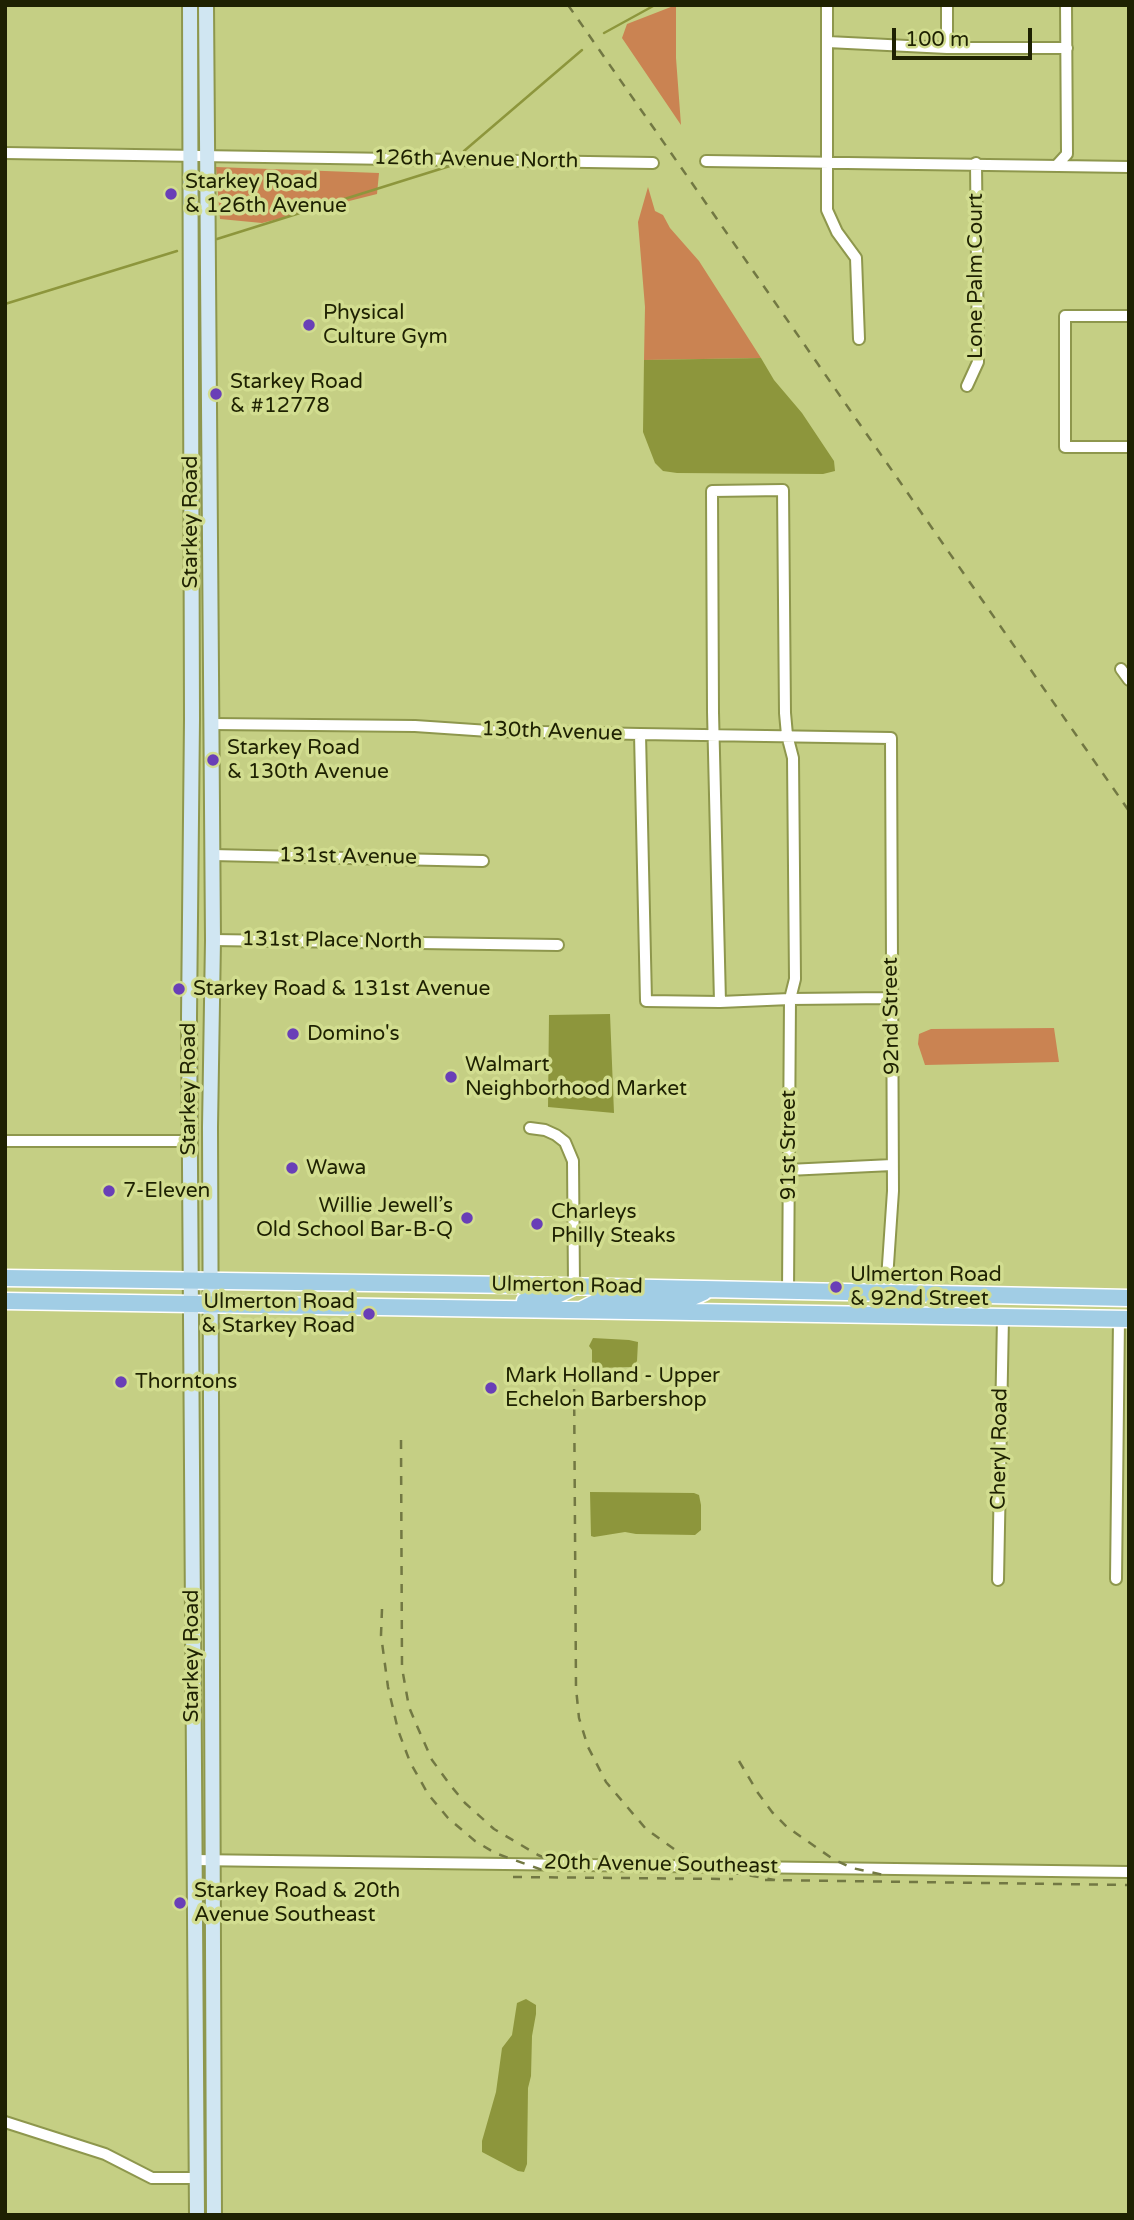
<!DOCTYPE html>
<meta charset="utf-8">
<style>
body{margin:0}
#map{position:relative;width:1134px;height:2220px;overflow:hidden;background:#c5cf84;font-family:"Varela Round",sans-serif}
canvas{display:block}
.frame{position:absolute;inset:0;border:7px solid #1e2102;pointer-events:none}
.scale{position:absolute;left:892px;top:28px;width:140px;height:32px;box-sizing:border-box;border:4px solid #1e2102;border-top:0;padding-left:9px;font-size:21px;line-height:24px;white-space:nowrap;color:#1e2102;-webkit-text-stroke:5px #d2dd90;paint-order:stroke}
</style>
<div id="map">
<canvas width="1134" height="2220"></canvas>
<div class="frame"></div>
<div class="scale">100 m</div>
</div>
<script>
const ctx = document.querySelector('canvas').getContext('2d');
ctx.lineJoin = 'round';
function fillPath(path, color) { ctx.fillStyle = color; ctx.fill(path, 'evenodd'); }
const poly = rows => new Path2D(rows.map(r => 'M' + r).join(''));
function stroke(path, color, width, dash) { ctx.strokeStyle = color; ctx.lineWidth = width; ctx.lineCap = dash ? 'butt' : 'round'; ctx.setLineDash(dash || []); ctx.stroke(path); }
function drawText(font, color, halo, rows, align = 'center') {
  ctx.font = font + ' "Varela Round",sans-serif'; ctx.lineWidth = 7; ctx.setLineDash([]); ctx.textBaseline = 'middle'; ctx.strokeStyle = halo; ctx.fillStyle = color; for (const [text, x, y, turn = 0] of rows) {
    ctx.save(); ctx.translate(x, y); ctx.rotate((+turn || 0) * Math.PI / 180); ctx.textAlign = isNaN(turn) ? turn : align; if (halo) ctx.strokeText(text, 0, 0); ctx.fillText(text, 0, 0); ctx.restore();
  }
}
const green = poly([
 [676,5,676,58,681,125,622,38,627,24],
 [216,167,379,173,377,194,262,223,220,219],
 [648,187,655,211,663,215,670,228,699,261,761,358,644,360,645,307,638,222],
 [1054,1028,1059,1062,925,1065,918,1044,919,1034,931,1029]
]);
const water = poly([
 [761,358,774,380,802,413,834,461,835,471,823,474,677,473,663,471,655,463,643,432,644,360],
 [610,1014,614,1113,548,1107,549,1015],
 [593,1338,629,1340,638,1342,637,1361,633,1367,599,1368,592,1367,592,1350,589,1346],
 [590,1492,694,1493,699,1495,701,1505,701,1530,695,1535,636,1534,625,1532,594,1537,591,1536],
 [526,1999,536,2005,536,2014,532,2036,531,2076,528,2088,527,2164,524,2172,518,2171,482,2152,482,2141,496,2092,502,2048,512,2035,517,2003]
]);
const stream = poly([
 [604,33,655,5],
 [464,151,582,50],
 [217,239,453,165],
 [5,304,177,251]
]);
const minor = poly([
 [827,5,827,210,837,232,856,258,859,339],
 [828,42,947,48,1067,48],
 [947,48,947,5],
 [5,153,653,163],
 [706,161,1129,167],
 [1057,165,1067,154,1066,5],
 [1129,316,1065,316,1065,447,1129,447],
 [967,386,978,362,976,163],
 [1121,669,1129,680],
 [212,724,415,726,489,731,640,734,891,738,893,1191,886,1294],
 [640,734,646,1001,720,1002,790,999,891,998],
 [212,855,483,861],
 [213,940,558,945],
 [720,1002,713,712,712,491,783,490,785,713,787,735,793,758,795,979,790,999,788,1292],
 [530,1128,545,1130,556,1135,565,1142,573,1161,574,1286],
 [5,1141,189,1141],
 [788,1170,892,1165],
 [1116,1579,1119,1319],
 [998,1580,1003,1317],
 [193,1860,1129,1872],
 [5,2122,105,2154,152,2178,197,2178]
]);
const secondary = poly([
 [190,5,192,719,189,1017,197,2215],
 [206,5,213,940,210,1127,214,2215]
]);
const primary = poly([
 [5,1278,515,1285,1129,1298],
 [5,1301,1129,1319],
 [525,1301,549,1299,573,1287],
 [583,1309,601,1300,686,1300,704,1292]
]);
const rail = poly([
 [568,5,1129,811],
 [574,1371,576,1688,579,1718,588,1747,606,1782,646,1829,674,1849,706,1866,729,1872,775,1880],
 [401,1440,402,1668,409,1707,417,1726,432,1760,451,1786,465,1803,494,1829,538,1855,557,1863,587,1871],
 [382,1609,381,1635,388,1687,398,1730,410,1762,428,1794,448,1818,475,1841,495,1853,545,1871],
 [739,1761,758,1793,772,1812,787,1827,833,1859,852,1868,884,1875],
 [513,1877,733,1879],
 [765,1880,1129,1885]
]);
const markers = [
 [171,194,7,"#693fb7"],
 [309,325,7,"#693fb7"],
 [216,394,7,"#693fb7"],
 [213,760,7,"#693fb7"],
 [179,989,7,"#693fb7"],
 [293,1034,7,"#693fb7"],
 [451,1077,7,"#693fb7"],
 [292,1168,7,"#693fb7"],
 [109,1191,7,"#693fb7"],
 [467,1218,7,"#693fb7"],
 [537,1224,7,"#693fb7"],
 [836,1287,7,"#693fb7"],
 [369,1314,7,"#693fb7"],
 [121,1382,7,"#693fb7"],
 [491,1388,7,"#693fb7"],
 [180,1903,7,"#693fb7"]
];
const streetNames = [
 ["126th Avenue North",476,160,1],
 ["Lone Palm Court",976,276,-90],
 ["Starkey Road",191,522,-90],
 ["130th Avenue",552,732,2],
 ["131st Avenue",348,857,1],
 ["131st Place North",332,941,1],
 ["92nd Street",892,1016,-91],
 ["Starkey Road",189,1089,-90],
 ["91st Street",789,1145,-90],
 ["Ulmerton Road",567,1286,1],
 ["Cheryl Road",1000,1449,-89],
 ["Starkey Road",192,1656,-90],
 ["20th Avenue Southeast",661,1865,1]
];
const poiNames = [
 ["Starkey Road",185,182],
 ["& 126th Avenue",185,206],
 ["Physical",323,313],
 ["Culture Gym",323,337],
 ["Starkey Road",230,382],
 ["& #12778",230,406],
 ["Starkey Road",227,748],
 ["& 130th Avenue",227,772],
 ["Starkey Road & 131st Avenue",193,989],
 ["Domino's",307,1034],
 ["Walmart",465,1065],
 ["Neighborhood Market",465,1089],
 ["Wawa",306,1168],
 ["7-Eleven",123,1191],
 ["Willie Jewell’s",453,1206,"right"],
 ["Old School Bar-B-Q",453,1230,"right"],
 ["Charleys",551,1212],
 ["Philly Steaks",551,1236],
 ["Ulmerton Road",850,1275],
 ["& 92nd Street",850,1299],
 ["Ulmerton Road",355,1302,"right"],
 ["& Starkey Road",355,1326,"right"],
 ["Mark Holland - Upper",505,1376],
 ["Echelon Barbershop",505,1400],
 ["Thorntons",135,1382],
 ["Starkey Road & 20th",194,1891],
 ["Avenue Southeast",194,1915]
];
fillPath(green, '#ca8352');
fillPath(water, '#8d963c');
stroke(stream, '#8d963c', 2.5);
stroke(minor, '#8e974d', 14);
stroke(secondary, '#8e974d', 18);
stroke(primary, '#fff', 19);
stroke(minor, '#fff', 10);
stroke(secondary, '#d0e6f2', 14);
stroke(primary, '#a1cde5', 16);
stroke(rail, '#727843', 2.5, [9, 9]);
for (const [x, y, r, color] of markers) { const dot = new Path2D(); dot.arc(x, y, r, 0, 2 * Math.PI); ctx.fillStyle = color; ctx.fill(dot); stroke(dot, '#d2dd90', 2.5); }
drawText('21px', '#1e2102', '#d2dd90', streetNames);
drawText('21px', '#1e2102', '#d2dd90', poiNames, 'left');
</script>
